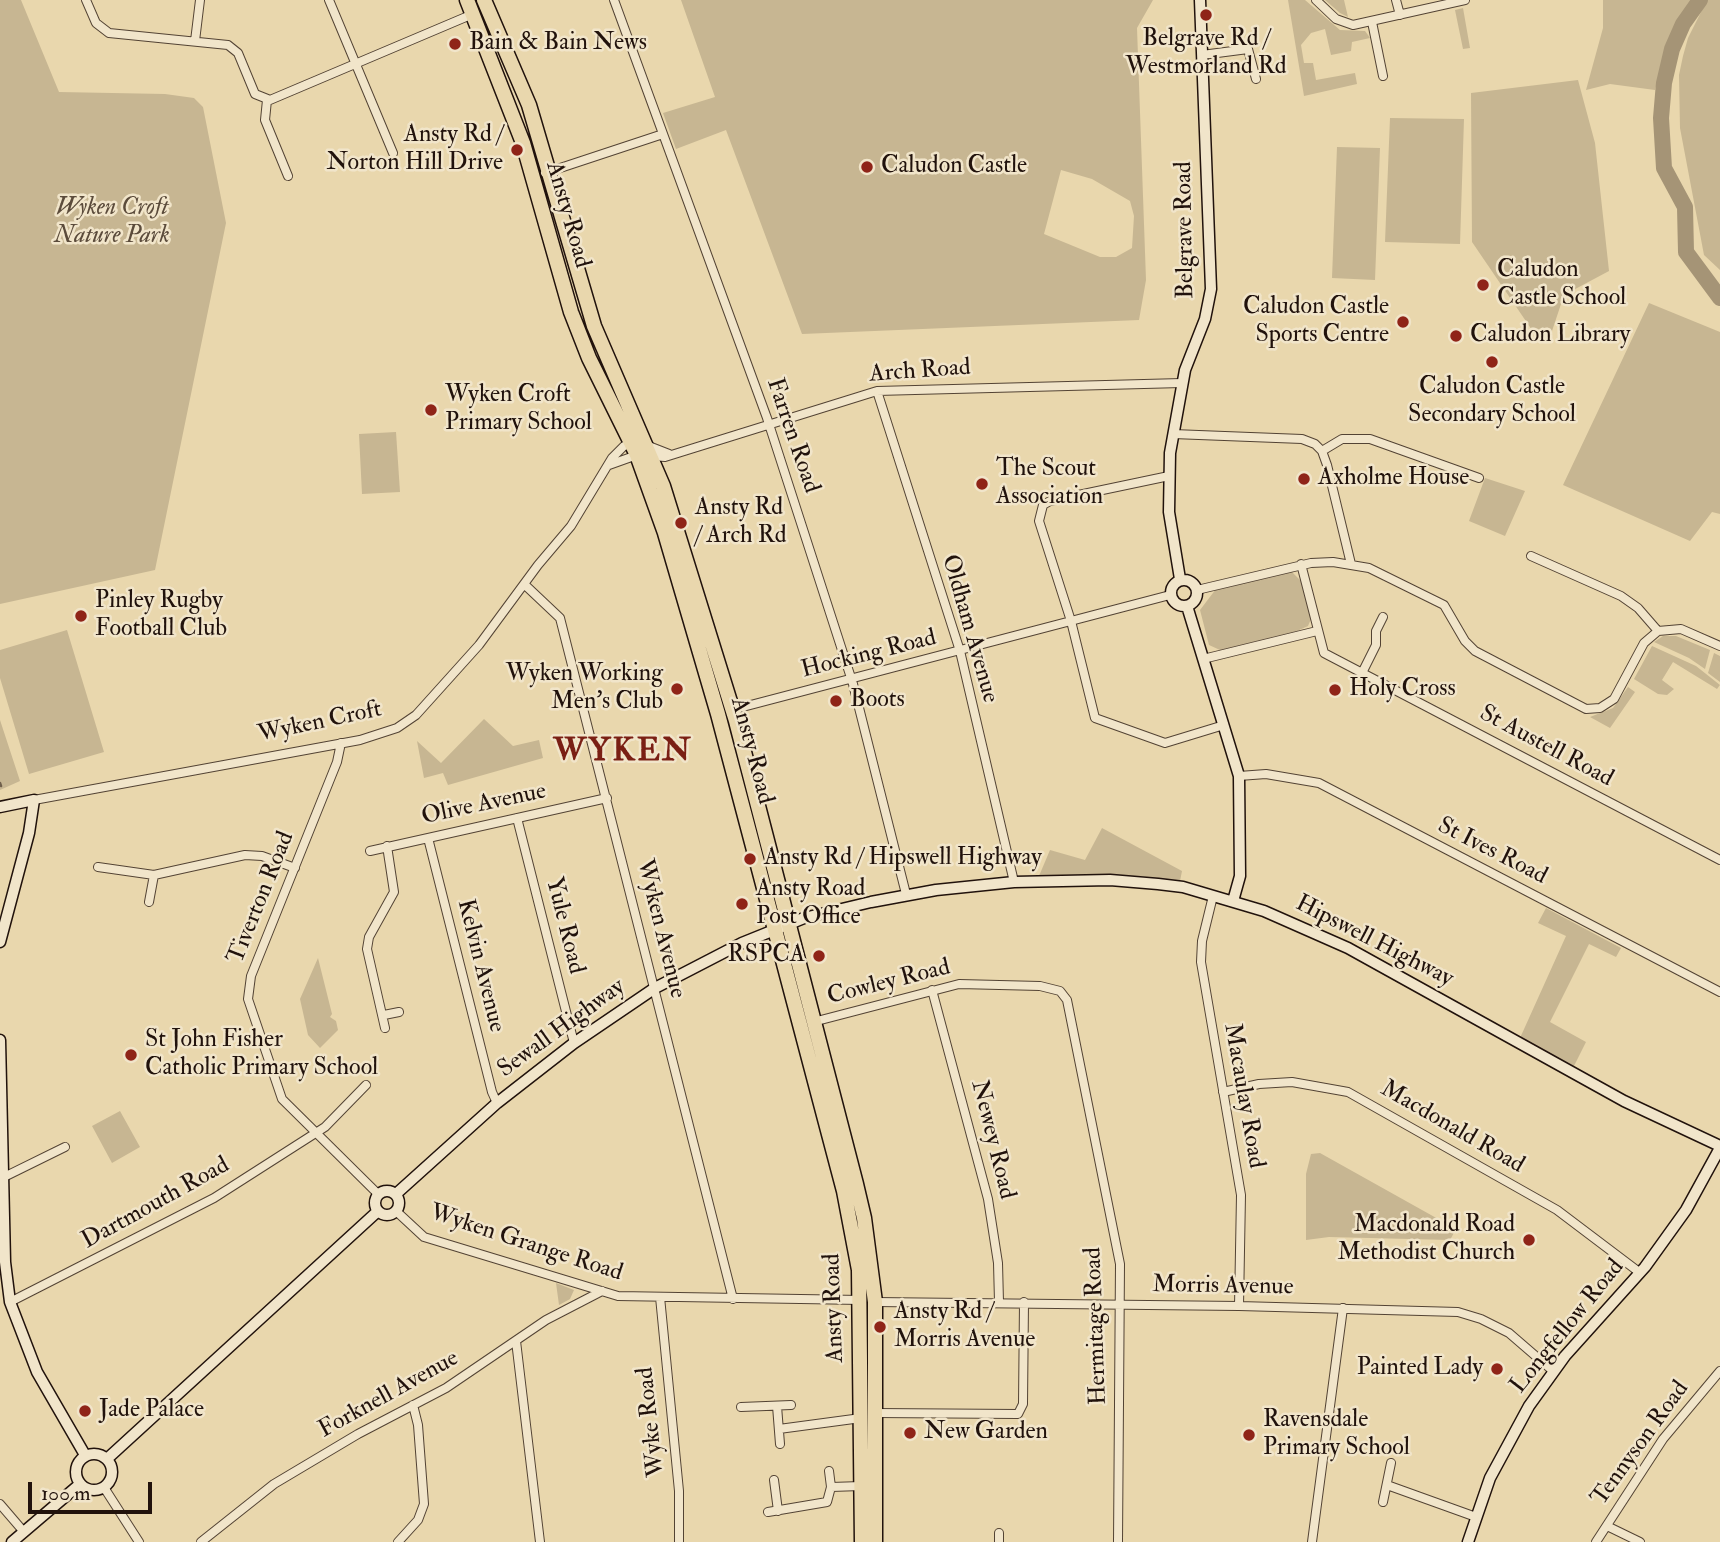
<!DOCTYPE html>
<style>
body{margin:0}
#map{position:relative;width:1720px;height:1542px;overflow:hidden;background:#e9d7ad;font-family:"IM FELL Double Pica",serif}
canvas{display:block}
.scale{position:absolute;left:28px;top:1482px;width:124px;height:32px;box-sizing:border-box;border:4px solid #21120c;border-top:0;padding-left:9px;font-size:21px;line-height:24px;white-space:nowrap;color:#21120c;-webkit-text-stroke:5px #f1e5ca;paint-order:stroke}
</style>
<div id="map">
<canvas width="1720" height="1542"></canvas>
<div class="scale">100 m</div>
</div>
<script>
const ctx = document.querySelector('canvas').getContext('2d');
ctx.lineJoin = 'round';
function fillPath(path, color) { ctx.fillStyle = color; ctx.fill(path, 'evenodd'); }
const poly = rows => new Path2D(rows.map(r => 'M' + r).join(''));
function stroke(path, color, width, dash) { ctx.strokeStyle = color; ctx.lineWidth = width; ctx.lineCap = dash ? 'butt' : 'round'; ctx.setLineDash(dash || []); ctx.stroke(path); }
function drawText(font, color, halo, rows, align = 'center') {
  ctx.font = font + ' "IM FELL Double Pica",serif'; ctx.lineWidth = 5; ctx.setLineDash([]); ctx.textBaseline = 'middle'; ctx.strokeStyle = halo; ctx.fillStyle = color; for (const [text, x, y, turn = 0] of rows) {
    ctx.save(); ctx.translate(x, y); ctx.rotate((+turn || 0) * Math.PI / 180); ctx.textAlign = isNaN(turn) ? turn : align; if (halo) ctx.strokeText(text, 0, 0); ctx.fillText(text, 0, 0); ctx.restore();
  }
}
const green = poly([
 [0,0,21,0,59,92,165,94,194,98,203,107,226,223,155,570,0,604],
 [681,0,1153,0,1137,28,1146,280,1139,320,802,334,726,130,676,149,663,113,715,97],
 [1061,170,1092,179,1130,201,1134,216,1132,248,1116,257,1100,257,1044,234],
 [1288,0,1305,0,1340,30,1365,31,1368,35,1370,38,1352,42,1351,51,1331,55,1325,29,1311,33,1301,45,1304,63,1313,63,1316,80,1355,73,1357,84,1304,96],
 [1325,0,1344,0,1348,17,1340,13],
 [1603,0,1692,0,1669,39,1655,90,1610,84,1586,90,1603,28],
 [1707,0,1720,0,1720,270,1704,255,1680,128,1679,75,1683,56,1688,38],
 [1463,8,1470,48,1463,49,1455,10],
 [1578,80,1595,143,1609,271,1564,295,1550,337,1534,333,1472,242,1471,93],
 [1390,118,1464,119,1460,244,1385,242],
 [1337,147,1380,148,1375,280,1332,278],
 [1649,303,1720,332,1720,514,1712,512,1690,541,1563,485],
 [396,432,400,492,362,494,359,434],
 [1485,478,1525,491,1505,536,1469,521],
 [1292,572,1301,581,1311,619,1308,626,1297,631,1220,650,1209,645,1200,610,1216,589],
 [67,630,104,752,29,774,0,678,0,650],
 [1663,636,1676,636,1710,650,1705,669,1689,658,1654,642],
 [1652,646,1696,666,1720,685,1717,689,1673,662,1662,680,1674,689,1667,695,1658,694,1634,679],
 [1714,653,1720,656,1720,682,1708,673],
 [1628,687,1635,692,1610,728,1590,717,1613,708],
 [484,719,513,746,539,740,543,758,448,785,443,773,424,778,417,741,441,763],
 [0,720,20,781,0,790],
 [1102,828,1182,871,1180,881,1137,876,1039,876,1050,850,1085,860],
 [1546,908,1621,948,1616,957,1589,944,1550,1022,1586,1042,1574,1066,1520,1038,1566,936,1538,923],
 [318,958,332,1014,330,1017,336,1021,338,1030,320,1048,308,1035,300,999],
 [120,1111,140,1147,112,1163,92,1126],
 [1320,1153,1456,1229,1450,1240,1329,1237,1306,1240,1306,1174,1311,1154],
 [556,1283,574,1290,570,1299,559,1305]
]);
const stream = poly([
 [0,783,1,786]
]);
const river = poly([
 [1700,0,1683,24,1672,49,1664,83,1661,118,1664,168,1685,207,1686,252,1720,298]
]);
const street = poly([
 [86,0,96,23,109,33,228,45,238,53,255,94,270,100,473,14],
 [329,0,393,153],
 [614,0,767,418,853,684,906,894],
 [1316,0,1336,19,1353,25,1465,0],
 [1396,0,1400,15],
 [1372,22,1383,76],
 [195,41,200,0],
 [1202,55,1248,49,1256,79],
 [267,100,265,120,288,176],
 [545,173,663,134],
 [877,391,960,651,1014,882],
 [1173,434,1302,439,1315,444,1322,451,1327,465,1351,564],
 [646,445,669,454],
 [1322,451,1342,439,1370,439,1479,478],
 [609,465,637,455,665,457,877,391,1182,383],
 [1169,476,1050,501,1043,505,1039,521,1071,621,1095,718,1165,743,1224,725],
 [1531,556,1621,596,1638,608,1658,631],
 [1301,564,1324,653,1720,860],
 [524,584,560,618,733,1299],
 [1197,590,1311,563,1333,562,1369,568,1444,605,1465,641,1475,651,1586,709,1600,708,1614,699,1644,643,1658,631,1681,629,1720,646],
 [1203,659,1317,631],
 [1362,673,1376,645,1376,631,1383,617],
 [739,708,1170,595],
 [341,743,337,762,251,976,248,999,282,1099,378,1194],
 [1239,776,1266,774,1319,783,1720,992],
 [34,800,360,740,397,728,416,715,479,645,538,565,571,526,612,458,624,446,633,443],
 [517,818,574,1043],
 [428,838,492,1092,497,1103],
 [370,851,607,798],
 [98,867,154,875,245,855,262,856,295,868],
 [1213,896,1202,941,1201,962,1241,1195,1239,1306],
 [149,902,154,875],
 [932,990,988,1199,998,1263,999,1302],
 [384,1015,399,1012],
 [813,1022,959,984,1040,986,1060,991,1067,1000,1120,1264,1118,1542],
 [385,1028,367,949,369,937,394,892,387,846],
 [1223,1092,1259,1084,1292,1082,1348,1092,1557,1210,1639,1272],
 [0,1179,65,1147],
 [396,1211,424,1237,618,1296,861,1300],
 [660,1297,679,1491,679,1542],
 [10,1302,214,1198,325,1127,366,1085],
 [875,1302,1239,1306,1458,1312,1481,1319,1509,1333,1553,1371],
 [516,1341,540,1542],
 [777,1406,780,1444],
 [741,1407,791,1405],
 [875,1413,1018,1414,1023,1404,1024,1302],
 [779,1429,861,1418],
 [774,1480,778,1511],
 [1387,1485,1476,1517],
 [831,1487,861,1486],
 [105,1489,139,1542],
 [1383,1502,1391,1463],
 [0,1504,24,1532],
 [768,1512,827,1502,831,1487,829,1471],
 [1607,1526,1640,1542],
 [201,1542,274,1484,358,1434,446,1388,546,1320,602,1291],
 [398,1542,418,1520,424,1504,418,1425,413,1405],
 [999,1542,999,1533],
 [1312,1542,1343,1308],
 [1596,1542,1663,1439,1720,1371]
]);
const secondary = poly([
 [1180,579,1169,512,1170,453,1185,370,1205,319,1211,289,1200,0],
 '1171 593a13 13 0 1 1 26 0a13 13 0 1 1-26 0Z',
 [1187,606,1239,776,1240,876,1233,901],
 [0,807,34,800,29,833,0,942],
 [0,1040,5,1262,10,1302,37,1372,85,1455],
 '375 1203a12 12 0 1 1 24 0a12 12 0 1 1-24 0Z',
 [396,1194,497,1103,574,1043,655,988,742,943,804,918,871,902,936,890,1014,882,1110,880,1158,884,1183,887,1264,911,1348,948,1624,1101,1720,1146],
 '76 1472a18 18 0 1 1 36 0a18 18 0 1 1-36 0Z',
 [108,1458,378,1211],
 [12,1542,80,1484],
 [1468,1542,1490,1478,1529,1406,1565,1356,1645,1267,1686,1210,1720,1148]
]);
const highway = poly([
 [467,0,523,143,571,312,589,358,637,455,665,533,718,714,844,1191,859,1270,862,1542],
 [484,0,529,105,594,326,663,486,736,721,856,1184,864,1218,875,1302,875,1542]
]);
const markers = [
 [1206,15,7,"#8f2418"],
 [455,44,7,"#8f2418"],
 [517,150,7,"#8f2418"],
 [867,167,7,"#8f2418"],
 [1483,285,7,"#8f2418"],
 [1403,322,7,"#8f2418"],
 [1456,336,7,"#8f2418"],
 [1492,362,7,"#8f2418"],
 [431,410,7,"#8f2418"],
 [1304,479,7,"#8f2418"],
 [982,484,7,"#8f2418"],
 [681,523,7,"#8f2418"],
 [81,616,7,"#8f2418"],
 [677,689,7,"#8f2418"],
 [1335,690,7,"#8f2418"],
 [836,701,7,"#8f2418"],
 [750,859,7,"#8f2418"],
 [742,904,7,"#8f2418"],
 [819,956,7,"#8f2418"],
 [131,1055,7,"#8f2418"],
 [1529,1240,7,"#8f2418"],
 [880,1327,7,"#8f2418"],
 [1497,1369,7,"#8f2418"],
 [85,1411,7,"#8f2418"],
 [910,1433,7,"#8f2418"],
 [1249,1435,7,"#8f2418"]
];
const poiNames = [
 ["Belgrave Rd /",1206,40,"center"],
 ["Westmorland Rd",1206,68,"center"],
 ["Bain & Bain News",469,44],
 ["Ansty Rd /",503,136,"right"],
 ["Norton Hill Drive",503,164,"right"],
 ["Caludon Castle",881,167],
 ["Caludon",1497,271],
 ["Castle School",1497,299],
 ["Caludon Castle",1389,308,"right"],
 ["Sports Centre",1389,336,"right"],
 ["Caludon Library",1470,336],
 ["Caludon Castle",1492,388,"center"],
 ["Secondary School",1492,416,"center"],
 ["Wyken Croft",445,396],
 ["Primary School",445,424],
 ["The Scout",996,470],
 ["Association",996,498],
 ["Axholme House",1318,479],
 ["Ansty Rd",695,509],
 ["/ Arch Rd",695,537],
 ["Pinley Rugby",95,602],
 ["Football Club",95,630],
 ["Wyken Working",663,675,"right"],
 ["Men's Club",663,703,"right"],
 ["Holy Cross",1349,690],
 ["Boots",850,701],
 ["Ansty Rd / Hipswell Highway",764,859],
 ["Ansty Road",756,890],
 ["Post Office",756,918],
 ["RSPCA",805,956,"right"],
 ["St John Fisher",145,1041],
 ["Catholic Primary School",145,1069],
 ["Macdonald Road",1515,1226,"right"],
 ["Methodist Church",1515,1254,"right"],
 ["Ansty Rd /",894,1313],
 ["Morris Avenue",894,1341],
 ["Painted Lady",1483,1369,"right"],
 ["Jade Palace",99,1411],
 ["Ravensdale",1263,1421],
 ["Primary School",1263,1449],
 ["New Garden",924,1433]
];
const parkNames = [
 ["Wyken Croft",112,209],
 ["Nature Park",112,237]
];
const streetNames = [
 ["Ansty Road",567,215,74],
 ["Belgrave Road",1186,230,-91],
 ["Arch Road",920,372,-4],
 ["Farren Road",792,436,71],
 ["Oldham Avenue",969,629,74],
 ["Hocking Road",869,655,-14],
 ["Wyken Croft",320,723,-12],
 ["St Austell Road",1546,747,28],
 ["Ansty Road",751,751,75],
 ["Olive Avenue",484,805,-12],
 ["St Ives Road",1492,852,27],
 ["Tiverton Road",262,898,-68],
 ["Yule Road",564,926,76],
 ["Wyken Avenue",660,929,76],
 ["Hipswell Highway",1374,942,27],
 ["Kelvin Avenue",480,966,76],
 ["Cowley Road",889,983,-14],
 ["Sewall Highway",562,1029,-36],
 ["Macaulay Road",1243,1096,80],
 ["Macdonald Road",1452,1128,30],
 ["Newey Road",992,1140,76],
 ["Dartmouth Road",156,1204,-29],
 ["Wyken Grange Road",526,1244,18],
 ["Morris Avenue",1223,1287,1],
 ["Ansty Road",835,1308,-92],
 ["Hermitage Road",1097,1326,-92],
 ["Longfellow Road",1568,1327,-51],
 ["Forknell Avenue",389,1395,-29],
 ["Wyke Road",652,1422,-96],
 ["Tennyson Road",1641,1444,-54]
];
const districtNames = [
 ["WYKEN",623,753]
];
fillPath(green, '#c7b692');
stroke(stream, '#70604c', 2.5);
stroke(river, '#a59476', 16);
stroke(street, '#534334', 10);
stroke(secondary, '#21120c', 13);
stroke(highway, '#21120c', 17);
stroke(street, '#f1e5ca', 8);
stroke(secondary, '#f1e5ca', 10);
stroke(highway, '#e9d7ad', 14);
for (const [x, y, r, color] of markers) { const dot = new Path2D(); dot.arc(x, y, r, 0, 2 * Math.PI); ctx.fillStyle = color; ctx.fill(dot); stroke(dot, '#f1e5ca', 2.5); }
drawText('24px', '#21120c', '#f1e5ca', poiNames, 'left');
drawText('italic 24px', '#5b4b3b', '#f1e5ca', parkNames);
drawText('24px', '#21120c', '#f1e5ca', streetNames);
ctx.letterSpacing = '2px';
drawText('bold 32px', '#7a1f14', '#f1e5ca', districtNames);
ctx.letterSpacing = '0px';
</script>
